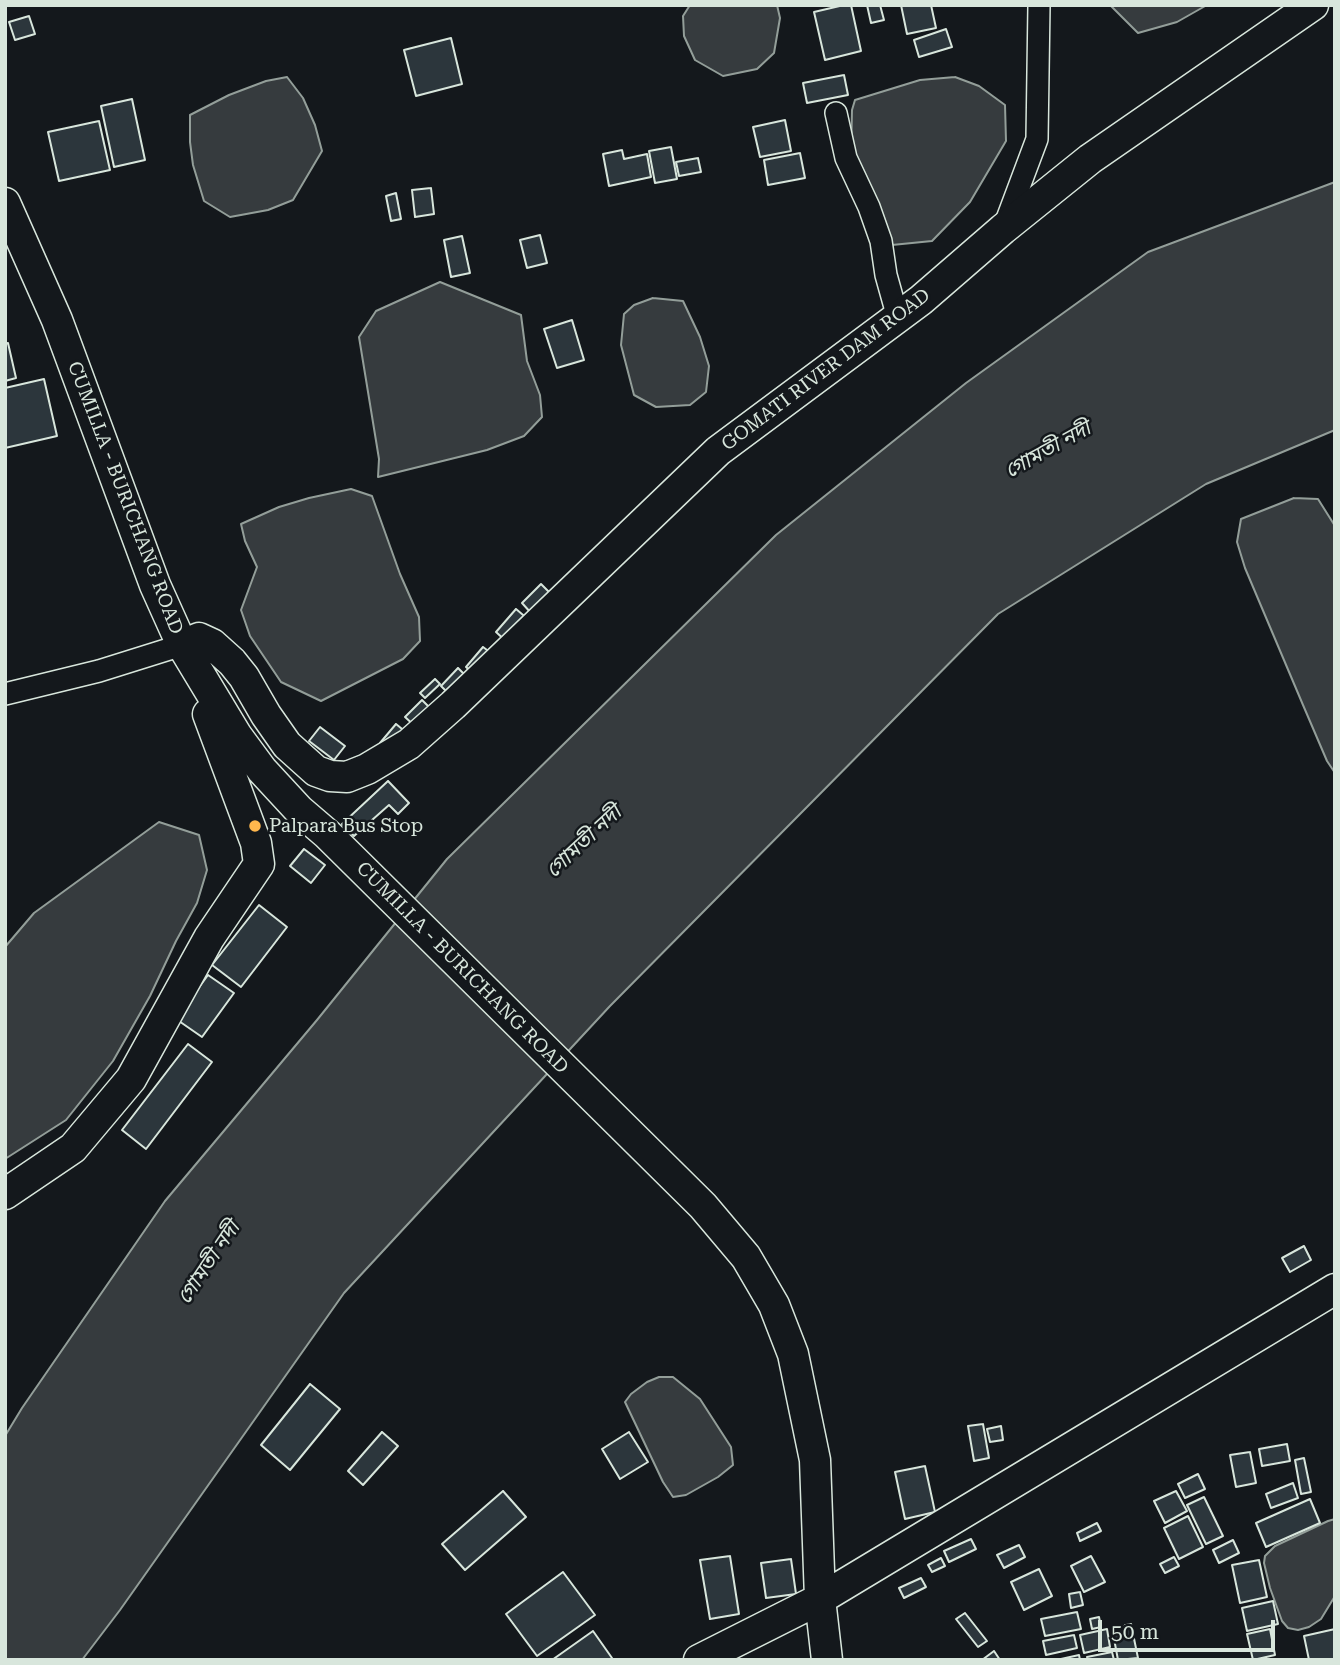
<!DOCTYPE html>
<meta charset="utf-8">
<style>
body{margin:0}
#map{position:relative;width:1340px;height:1665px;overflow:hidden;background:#14181c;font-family:"Roboto Serif",serif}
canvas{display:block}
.frame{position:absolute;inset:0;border:7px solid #d8e6dc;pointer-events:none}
.scale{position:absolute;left:1098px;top:1620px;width:177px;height:32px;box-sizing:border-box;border:4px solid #d8e6dc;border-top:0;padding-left:9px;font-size:21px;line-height:24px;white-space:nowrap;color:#d8e6dc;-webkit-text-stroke:5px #14181c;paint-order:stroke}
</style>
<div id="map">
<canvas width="1340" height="1665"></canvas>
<div class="frame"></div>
<div class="scale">50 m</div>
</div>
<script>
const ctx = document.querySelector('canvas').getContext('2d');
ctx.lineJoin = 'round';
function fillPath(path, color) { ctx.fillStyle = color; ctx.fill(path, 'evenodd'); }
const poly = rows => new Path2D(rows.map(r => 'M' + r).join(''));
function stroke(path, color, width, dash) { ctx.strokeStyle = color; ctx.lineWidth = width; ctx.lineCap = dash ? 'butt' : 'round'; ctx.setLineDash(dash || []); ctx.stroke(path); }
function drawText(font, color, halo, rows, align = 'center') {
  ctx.font = font + ' "Roboto Serif","Noto Sans Bengali",serif'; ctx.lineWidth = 5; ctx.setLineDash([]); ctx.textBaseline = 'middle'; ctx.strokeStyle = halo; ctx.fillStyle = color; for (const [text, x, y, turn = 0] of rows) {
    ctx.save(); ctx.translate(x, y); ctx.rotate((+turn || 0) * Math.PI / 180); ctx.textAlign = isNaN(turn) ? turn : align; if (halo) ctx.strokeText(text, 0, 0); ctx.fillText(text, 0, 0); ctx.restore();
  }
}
const water = poly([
 [690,5,777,5,780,18,774,53,757,69,723,76,695,60,684,36,683,16,690,5],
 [1110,5,1207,5,1177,22,1138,33,1110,5],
 [287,77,303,98,315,125,322,151,293,200,268,210,230,217,204,201,193,165,190,142,190,115,229,95,266,81,287,77],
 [955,77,979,86,1005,105,1006,141,970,202,932,241,892,245,879,220,851,155,852,110,855,100,920,80,955,77],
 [1335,182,1335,430,1206,484,998,614,610,1006,344,1293,120,1610,82,1660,5,1660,5,1436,22,1408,165,1201,317,1020,447,859,776,535,966,383,1148,252,1335,182],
 [440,282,521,315,527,361,540,395,542,417,524,436,487,450,378,477,379,459,359,337,376,311,440,282],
 [653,298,683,301,700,337,709,366,706,392,690,405,656,407,634,395,621,345,624,314,634,305,653,298],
 [351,489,372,496,400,574,419,617,420,641,403,659,321,701,281,682,250,636,241,610,257,567,245,541,241,524,279,507,309,498,351,489],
 [1294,498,1318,499,1335,526,1335,773,1327,761,1303,705,1245,568,1237,542,1241,519,1294,498],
 [159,822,199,835,207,870,197,903,176,941,150,996,113,1061,66,1120,5,1159,5,947,34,913,159,822],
 [659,1377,673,1377,700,1399,731,1447,733,1465,718,1477,686,1495,673,1497,663,1482,625,1402,631,1394,647,1382,659,1377],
 [1335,1519,1335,1596,1321,1619,1309,1627,1298,1630,1288,1628,1282,1621,1270,1588,1264,1563,1265,1556,1275,1546,1328,1521,1335,1519]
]);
const building = poly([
 [844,5,851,5,861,51,825,60,814,12,844,5],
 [867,5,880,5,884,20,871,23,867,5],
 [901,5,931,5,936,28,907,34,901,5],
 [29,16,35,34,15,40,9,22,29,16],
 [946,29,952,47,919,57,914,40,946,29],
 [451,38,462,84,416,96,404,50,451,38],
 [844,75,848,95,807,103,803,83,844,75],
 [132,99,145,160,114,167,101,106,132,99],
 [785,120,791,151,760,157,753,127,785,120],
 [99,121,110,170,59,181,48,132,99,121],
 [671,147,677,179,655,183,649,151,671,147],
 [622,150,624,159,647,154,651,177,609,186,603,154,622,150],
 [800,153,805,178,768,185,764,160,800,153],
 [698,158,701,172,679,176,676,162,698,158],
 [431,188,434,214,415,217,412,190,431,188],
 [396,193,401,219,391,221,386,196,396,193],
 [540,235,547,263,527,268,520,240,540,235],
 [462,236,470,273,451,277,444,240,462,236],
 [572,320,584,360,557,368,544,329,572,320],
 [8,343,16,378,5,381,5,344,8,343],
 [44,379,57,436,5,448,5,388,44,379],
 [541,584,551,594,531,613,522,603,541,584],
 [516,609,529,620,508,643,496,632,516,609],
 [483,647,495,656,477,677,466,667,483,647],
 [458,668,467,677,450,695,441,686,458,668],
 [435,679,440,684,425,698,420,693,435,679],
 [422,700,433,711,416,727,405,717,422,700],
 [396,724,407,733,391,752,380,743,396,724],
 [320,727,345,746,334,760,309,741,320,727],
 [388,781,409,803,398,814,389,805,354,836,342,824,388,781],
 [304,849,325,865,311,883,290,866,304,849],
 [259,905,287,927,241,987,212,965,259,905],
 [208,975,234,993,202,1037,176,1019,208,975],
 [188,1044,212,1062,146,1149,122,1130,188,1044],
 [1304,1246,1311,1260,1290,1272,1282,1258,1304,1246],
 [310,1384,340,1409,290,1470,261,1445,310,1384],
 [983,1424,989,1458,974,1461,968,1426,983,1424],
 [1001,1426,1003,1440,990,1442,987,1429,1001,1426],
 [382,1432,398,1446,363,1485,348,1471,382,1432],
 [629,1432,648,1462,620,1479,602,1449,629,1432],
 [1287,1444,1290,1461,1262,1466,1259,1449,1287,1444],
 [1250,1452,1256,1483,1236,1487,1230,1455,1250,1452],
 [1304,1458,1311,1492,1301,1494,1295,1460,1304,1458],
 [925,1466,935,1512,905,1519,895,1472,925,1466],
 [1198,1474,1205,1489,1185,1498,1178,1484,1198,1474],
 [1293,1483,1298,1498,1271,1508,1266,1494,1293,1483],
 [503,1491,526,1517,465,1570,442,1544,503,1491],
 [1176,1491,1187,1511,1165,1523,1154,1501,1176,1491],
 [1204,1497,1223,1536,1206,1544,1187,1505,1204,1497],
 [1310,1499,1320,1523,1266,1547,1256,1523,1310,1499],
 [1188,1516,1203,1547,1179,1559,1164,1528,1188,1516],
 [1097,1523,1101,1531,1080,1541,1077,1533,1097,1523],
 [971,1539,976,1549,949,1562,944,1551,971,1539],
 [1233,1540,1239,1553,1219,1563,1213,1550,1233,1540],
 [1019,1545,1025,1557,1004,1568,997,1555,1019,1545],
 [730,1556,739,1614,710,1619,700,1560,730,1556],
 [1091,1556,1105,1582,1084,1592,1071,1566,1091,1556],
 [1174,1557,1179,1566,1165,1573,1160,1564,1174,1557],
 [941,1558,945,1566,932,1572,928,1565,941,1558],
 [791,1559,796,1594,766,1598,761,1563,791,1559],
 [1259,1560,1267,1597,1240,1603,1232,1565,1259,1560],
 [1039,1569,1052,1596,1024,1610,1011,1582,1039,1569],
 [563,1572,595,1615,537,1656,506,1614,563,1572],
 [921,1578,926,1587,904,1598,899,1588,921,1578],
 [1080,1592,1083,1605,1071,1608,1069,1594,1080,1592],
 [1273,1601,1278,1624,1247,1631,1242,1608,1273,1601],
 [1077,1612,1081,1629,1045,1636,1041,1619,1077,1612],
 [965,1613,987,1641,978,1647,956,1619,965,1613],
 [1099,1617,1101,1627,1092,1629,1090,1619,1099,1617],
 [1131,1624,1138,1658,1118,1660,1112,1628,1131,1624],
 [1107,1629,1110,1647,1084,1653,1080,1635,1107,1629],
 [1270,1629,1275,1655,1253,1660,1247,1634,1270,1629],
 [1335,1629,1335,1660,1309,1660,1304,1636,1335,1629],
 [593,1631,612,1658,609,1660,552,1660,593,1631],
 [1074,1635,1077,1648,1046,1655,1043,1641,1074,1635],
 [994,1651,1000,1660,982,1660,994,1651],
 [1112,1652,1114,1660,1088,1660,1087,1657,1112,1652],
 [1079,1655,1080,1660,1061,1660,1061,1659,1079,1655]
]);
const street = poly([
 [836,113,846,158,869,207,881,241,886,275,898,318],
 [1004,227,1037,139,1039,5],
 [5,694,99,671,182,645]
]);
const secondary = poly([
 [5,203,57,320,155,585,182,645,237,736,262,770,299,810,327,834,703,1206,746,1257,774,1305,793,1354,815,1460,820,1599,827,1660],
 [182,645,199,638,212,644,232,662,244,677,266,715,287,745,316,771,330,776,347,777,367,769,409,744,453,705,718,451,921,300,1003,229,1090,159,1313,5],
 [5,1194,73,1148,131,1079,209,938,259,864,256,843,208,714],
 [699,1660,820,1599,1335,1289]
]);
const markers = [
 [255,826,7,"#ffb74d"]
];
const streetNames = [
 ["GOMATI RIVER DAM ROAD",826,370,-37],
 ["CUMILLA - BURICHANG ROAD",125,498,69],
 ["CUMILLA - BURICHANG ROAD",462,968,45]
];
const poiNames = [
 ["Palpara Bus Stop",269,826]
];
const waterNames = [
 ["গোমতী নদী",1048,450,-29],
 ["গোমতী নদী",584,842,-43],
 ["গোমতী নদী",209,1263,-56]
];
fillPath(water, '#363b3e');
stroke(water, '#939e99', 2);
fillPath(building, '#2c363c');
stroke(building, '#d8e6dc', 2);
stroke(street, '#d8e6dc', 24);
stroke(secondary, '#d8e6dc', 33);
stroke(street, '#14181c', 21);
stroke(secondary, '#14181c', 30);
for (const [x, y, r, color] of markers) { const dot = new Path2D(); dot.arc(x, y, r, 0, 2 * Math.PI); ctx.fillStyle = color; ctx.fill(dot); stroke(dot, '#14181c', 2.5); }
drawText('19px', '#d8e6dc', '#14181c', streetNames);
drawText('19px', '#d8e6dc', '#14181c', poiNames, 'left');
drawText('italic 21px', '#d8e6dc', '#14181c', waterNames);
</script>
